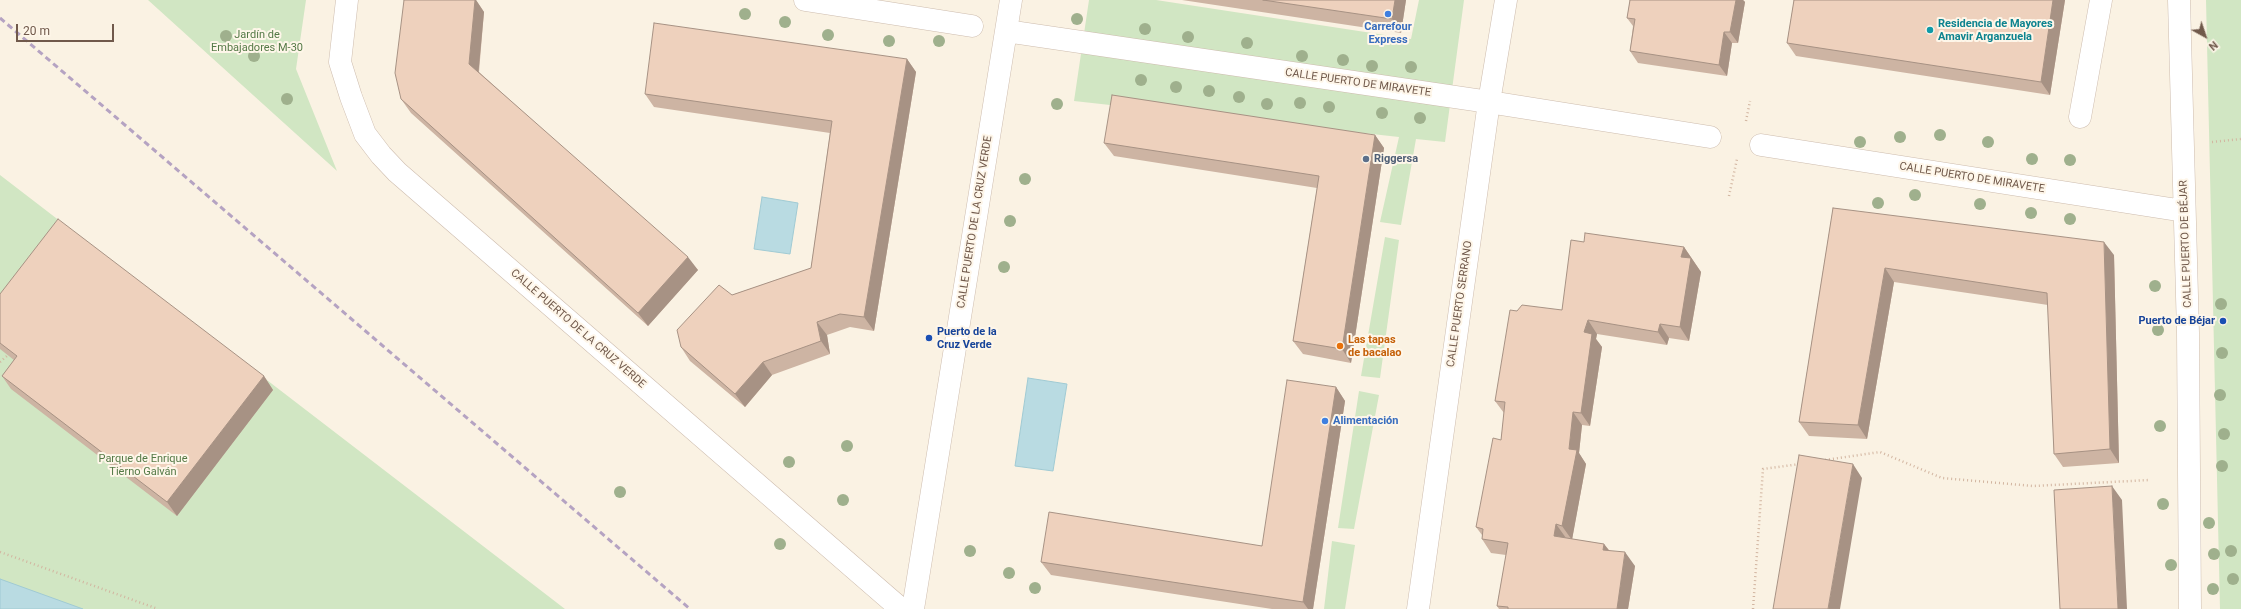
<!DOCTYPE html>
<meta charset="utf-8">
<style>
body{margin:0}
#map{position:relative;width:2241px;height:609px;overflow:hidden;background:#faf2e3;font-family:Roboto,sans-serif}
canvas{display:block}
.north{position:absolute;left:2185px;top:16px;width:40px;height:40px;-webkit-text-stroke:3px #fef6e9;paint-order:stroke;rotate:140deg;font-size:11px;font-weight:700;line-height:16px;text-align:center;color:#70594b}
.north::after{content:'';display:block;margin:auto;width:14px;height:18px;background:#70594b;clip-path:polygon(50% 0,100% 100%,50% 72%,0 100%)}
.scale{position:absolute;left:16px;top:24px;width:98px;height:18px;box-sizing:border-box;border:2px solid #70594b;border-top:0;padding-left:5px;font-size:12px;line-height:14px;white-space:nowrap;color:#70594b;-webkit-text-stroke:3px #fef6e9;paint-order:stroke}
</style>
<div id="map">
<canvas width="2241" height="609"></canvas>
<div class="north">N</div>
<div class="scale">20 m</div>
</div>
<script>
const ctx = document.querySelector('canvas').getContext('2d');
ctx.lineJoin = 'round';
function fillPath(path, color) { ctx.fillStyle = color; ctx.fill(path, 'evenodd'); }
const poly = rows => new Path2D(rows.map(r => 'M' + r).join(''));
function stroke(path, color, width, dash) { ctx.strokeStyle = color; ctx.lineWidth = width; ctx.lineCap = dash ? 'butt' : 'round'; ctx.setLineDash(dash || []); ctx.stroke(path); }
function drawText(font, color, halo, rows, align = 'center') {
  ctx.font = font + ' Roboto,sans-serif'; ctx.lineWidth = 4; ctx.setLineDash([]); ctx.textBaseline = 'middle'; ctx.strokeStyle = halo; ctx.fillStyle = color; for (const [text, x, y, turn = 0] of rows) {
    ctx.save(); ctx.translate(x, y); ctx.rotate((+turn || 0) * Math.PI / 180); ctx.textAlign = isNaN(turn) ? turn : align; if (halo) ctx.strokeText(text, 0, 0); ctx.fillText(text, 0, 0); ctx.restore();
  }
}
const green = poly([
 [148,0,306,0,296,69,337,171],
 [1089,0,1156,0,1411,39,1419,0,1464,0,1445,142,1416,139,1401,225,1380,222,1399,137,1074,101],
 [2206,0,2241,0,2241,609,2220,609],
 [0,175,565,609,0,609],
 [1385,237,1399,240,1380,378,1361,376],
 [1359,391,1379,395,1354,529,1338,528],
 [1332,541,1355,545,1345,609,1324,609]
]);
const water = poly([
 [762,197,798,203,790,254,754,249,762,197],
 [1028,378,1067,384,1053,471,1015,466,1028,378],
 [0,579,83,609,0,609,0,579]
]);
const path = poly([
 [1746,121,1750,101],
 [2212,142,2241,139],
 [1729,196,1737,159],
 [0,362,8,355],
 [1825,460,1880,452,1942,478,2033,486,2150,480],
 [0,552,158,609],
 [1753,609,1763,469,1800,464]
]);
const minor = poly([
 [347,0,340,62,351,97,365,134,381,155,397,172,901,609],
 [805,0,972,26],
 [2179,0,2188,333,2190,609],
 [1006,31,1489,102,1710,137],
 [2080,117,2101,0],
 [1761,145,2184,211],
 [913,609,1011,0],
 [1418,609,1489,102,1506,0]
]);
const rail = poly([
 [0,18,690,609]
]);
const trees = [
 [745,14],
 [1077,19],
 [785,22],
 [1145,29],
 [828,35],
 [226,36],
 [1188,37],
 [889,41],
 [939,41],
 [1247,43],
 [254,56],
 [1302,56],
 [1343,60],
 [1372,66],
 [1411,67],
 [1141,80],
 [1176,87],
 [1209,91],
 [1239,97],
 [287,99],
 [1300,103],
 [1057,104],
 [1267,104],
 [1329,107],
 [1382,113],
 [1420,118],
 [1940,135],
 [1900,137],
 [1860,142],
 [1988,142],
 [2032,159],
 [2070,160],
 [1025,179],
 [1915,195],
 [1878,203],
 [1980,204],
 [2031,213],
 [2070,219],
 [1010,221],
 [1004,267],
 [2155,286],
 [2221,304],
 [2158,330],
 [2222,353],
 [2220,395],
 [2160,426],
 [2224,434],
 [847,446],
 [789,462],
 [2222,466],
 [620,492],
 [843,500],
 [2163,504],
 [2209,523],
 [780,544],
 [970,551],
 [2231,551],
 [2214,554],
 [2171,565],
 [1009,573],
 [2233,579],
 [1035,588],
 [2213,589]
];
const wall = poly([
 [404,0,476,0,484,12,479,72,698,270,648,326,411,113,401,99],
 [1182,0,1406,0,1401,33],
 [1630,0,1743,0,1745,2,1738,43,1732,43,1727,76,1638,63,1630,51,1633,26,1627,18],
 [1794,0,2065,0,2050,95,1796,56,1787,43],
 [907,59,916,72,874,331,850,327,827,335,830,354,772,375,745,407,690,361,681,347,732,295,811,268,830,133,654,107,645,94],
 [1375,135,1384,148,1351,363,1303,354,1293,341,1317,188,1114,156,1104,143],
 [1833,208,2114,255,2119,463,2063,467,2054,454,2048,305,1894,282,1867,439,1809,436,1799,422],
 [1584,242,1684,247,1701,272,1689,341,1669,338,1667,345,1597,334,1596,339,1602,347,1590,426,1582,425,1579,453,1586,464,1572,539,1604,544,1609,550,1635,566,1628,609,1499,609,1497,606,1506,555,1491,553,1482,539,1482,535,1476,527,1501,440,1504,413,1495,401,1517,311,1562,310],
 [0,294,264,376,273,390,177,516,11,389,2,376,14,360,0,349],
 [1336,387,1345,401,1313,609,1272,609,1051,575,1041,562,1262,546]
]);
const shadedWall = poly([
 [475,0,476,0,484,12,478,77,469,64],
 [1395,0,1406,0,1401,33,1392,19],
 [1736,0,1743,0,1745,2,1738,43,1730,32],
 [2053,0,2065,0,2050,95,2041,82],
 [1724,32,1732,43,1727,76,1719,65],
 [907,59,916,72,874,331,864,317],
 [1375,135,1384,148,1351,363,1342,349],
 [2104,242,2114,255,2119,463,2110,449],
 [1684,247,1701,272,1689,341,1680,327,1681,257],
 [688,257,698,270,648,326,638,313],
 [1885,268,1894,282,1867,439,1858,425],
 [1588,320,1597,334,1596,339,1602,347,1590,426,1581,413,1584,332],
 [817,322,827,335,830,354,821,341],
 [1660,324,1669,338,1667,345,1658,332],
 [763,362,772,375,745,407,735,394],
 [264,376,273,390,177,516,167,502],
 [1336,387,1345,401,1313,609,1308,609,1303,602],
 [1573,412,1582,425,1579,453,1586,464,1572,540,1562,526,1569,449],
 [1853,464,1862,478,1840,609,1828,609],
 [2112,486,2122,500,2127,609,2118,609],
 [1556,524,1566,538,1554,536],
 [1604,544,1614,557,1603,550],
 [1625,552,1635,566,1628,609,1617,609]
]);
const building = poly([
 [404,0,475,0,469,64,688,257,638,313,401,99,395,73,404,0],
 [1263,0,1395,0,1392,19,1263,0],
 [1630,0,1736,0,1730,32,1724,32,1719,65,1630,51,1635,19,1627,18,1630,0],
 [1794,0,2053,0,2041,82,1787,43,1794,0],
 [654,23,907,59,864,317,840,314,817,322,821,341,763,362,735,394,681,347,677,330,719,285,732,295,811,268,832,121,645,94,654,23],
 [1112,95,1375,135,1342,349,1293,341,1319,176,1104,143,1112,95],
 [1833,208,2104,242,2110,449,2054,454,2047,293,1885,268,1858,425,1799,422,1833,208],
 [58,219,264,376,167,502,2,376,17,356,0,343,0,294,58,219],
 [1585,233,1684,247,1681,257,1691,258,1680,327,1660,324,1658,332,1588,320,1584,332,1592,334,1581,413,1573,412,1569,449,1577,450,1562,526,1556,524,1554,536,1604,544,1603,550,1625,552,1617,609,1508,609,1508,607,1497,606,1508,543,1482,539,1483,529,1476,527,1493,438,1501,440,1505,402,1495,401,1510,310,1517,311,1522,305,1562,310,1571,240,1584,242,1585,233],
 [1287,380,1336,387,1303,602,1041,562,1049,512,1262,546,1287,380],
 [1799,455,1853,464,1828,609,1773,609,1799,455],
 [2112,486,2118,609,2060,609,2054,490,2112,486]
]);
const markers = [
 [1388,14,4,"#3f7fe0"],
 [1930,30,4,"#0f9aa8"],
 [1366,159,4,"#5c6f8a"],
 [2223,321,4,"#1a4fb4"],
 [929,338,4,"#1a4fb4"],
 [1340,346,4,"#e8710a"],
 [1325,421,4,"#3f7fe0"]
];
const cultureNames = [
 ["Residencia de Mayores",1938,24],
 ["Amavir Arganzuela",1938,37]
];
const shopNames = [
 ["Carrefour",1388,27],
 ["Express",1388,40],
 ["Alimentación",1333,421,"left"]
];
const parkNames = [
 ["Jardín de",257,35],
 ["Embajadores M-30",257,48],
 ["Parque de Enrique",143,459],
 ["Tierno Galván",143,472]
];
const streetNames = [
 ["CALLE PUERTO DE MIRAVETE",1358,83,8],
 ["CALLE PUERTO DE MIRAVETE",1972,178,9],
 ["CALLE PUERTO DE LA CRUZ VERDE",975,222,-81],
 ["CALLE PUERTO DE BÉJAR",2186,244,-92],
 ["CALLE PUERTO SERRANO",1460,304,-82],
 ["CALLE PUERTO DE LA CRUZ VERDE",578,329,41]
];
const serviceNames = [
 ["Riggersa",1374,159]
];
const transitNames = [
 ["Puerto de Béjar",2215,321],
 ["Puerto de la",937,332,"left"],
 ["Cruz Verde",937,345,"left"]
];
const foodNames = [
 ["Las tapas",1348,340],
 ["de bacalao",1348,353]
];
fillPath(green, '#d1e6c3');
fillPath(water, '#b9dbe2');
stroke(water, '#a0cad3', 1);
stroke(minor, '#cdbcae', 23);
stroke(path, '#d2b5a0', 2.5, [1, 3]);
stroke(minor, '#fff', 22);
stroke(rail, '#b5a3c2', 3, [6, 4]);
ctx.fillStyle = '#9fb08d';
for (const [x, y] of trees) { ctx.beginPath(); ctx.arc(x, y, 6, 0, 2 * Math.PI); ctx.fill(); }
fillPath(wall, '#cdb4a3');
fillPath(shadedWall, '#a79284');
fillPath(building, '#eed1bd');
stroke(building, '#a79284', 1);
for (const [x, y, r, color] of markers) { const dot = new Path2D(); dot.arc(x, y, r, 0, 2 * Math.PI); ctx.fillStyle = color; ctx.fill(dot); stroke(dot, '#fef6e9', 1.5); }
drawText('bold 11px', '#0d838f', '#fef6e9', cultureNames, 'left');
drawText('bold 11px', '#366cbe', '#fef6e9', shopNames);
drawText('11px', '#557a47', '#fef6e9', parkNames);
drawText('11px', '#70594b', '#fef6e9', streetNames);
drawText('bold 11px', '#4e5e75', '#fef6e9', serviceNames, 'left');
drawText('bold 11px', '#164399', '#fef6e9', transitNames, 'right');
drawText('bold 11px', '#c56008', '#fef6e9', foodNames, 'left');
</script>
